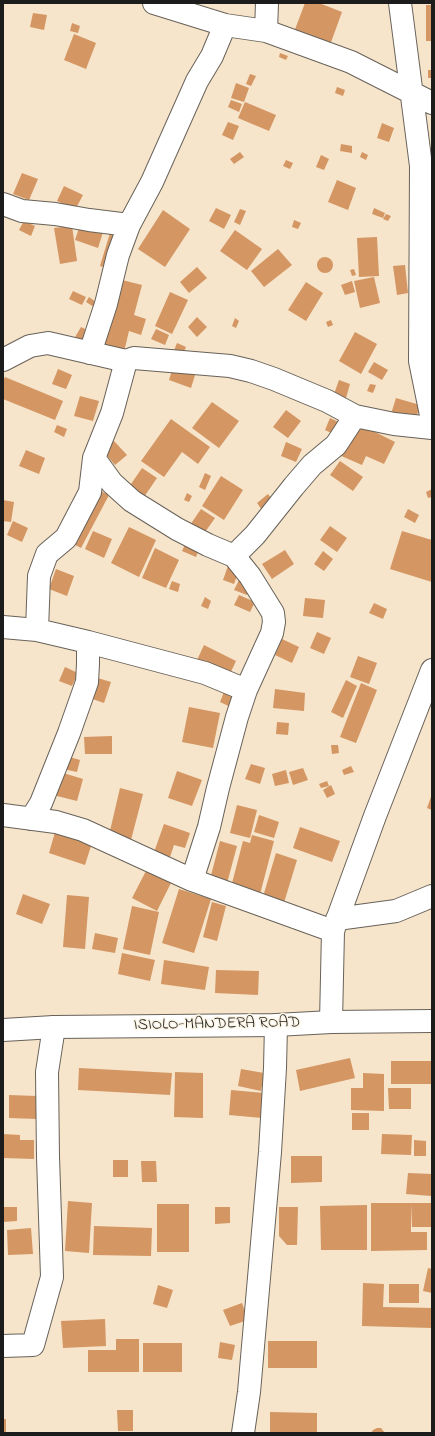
<!DOCTYPE html>
<style>
body{margin:0}
#map{position:relative;width:435px;height:1436px;overflow:hidden;background:#f6e4cb;font-family:"Indie Flower",sans-serif}
canvas{display:block}
.frame{position:absolute;inset:0;border:4px solid #1c1c1c;pointer-events:none}
</style>
<div id="map">
<canvas width="435" height="1436"></canvas>
<div class="frame"></div>
</div>
<script>
const ctx = document.querySelector('canvas').getContext('2d');
ctx.lineJoin = 'round';
function fillPath(path, color) { ctx.fillStyle = color; ctx.fill(path, 'evenodd'); }
const poly = rows => new Path2D(rows.map(r => 'M' + r).join(''));
function stroke(path, color, width, dash) { ctx.strokeStyle = color; ctx.lineWidth = width; ctx.lineCap = dash ? 'butt' : 'round'; ctx.setLineDash(dash || []); ctx.stroke(path); }
function drawText(font, color, halo, rows, align = 'center') {
  ctx.font = font + ' "Indie Flower",sans-serif'; ctx.lineWidth = 3; ctx.setLineDash([]); ctx.textBaseline = 'middle'; ctx.strokeStyle = halo; ctx.fillStyle = color; for (const [text, x, y, turn = 0] of rows) {
    ctx.save(); ctx.translate(x, y); ctx.rotate((+turn || 0) * Math.PI / 180); ctx.textAlign = isNaN(turn) ? turn : align; if (halo) ctx.strokeText(text, 0, 0); ctx.fillText(text, 0, 0); ctx.restore();
  }
}
const building = poly([
 [305,3,319,3,342,12,330,45,294,32],
 [426,5,432,5,432,41,426,41],
 [33,13,47,15,44,30,30,27],
 [72,23,80,26,78,33,70,31],
 [74,34,96,43,86,69,64,60],
 [280,53,288,56,286,60,279,57],
 [428,70,432,70,432,78,428,78],
 [250,74,256,76,251,86,246,84],
 [236,83,249,88,244,102,231,98],
 [337,87,345,90,343,96,335,93],
 [231,100,242,104,239,112,228,107],
 [245,102,276,115,269,131,238,118],
 [228,122,239,126,233,140,222,135],
 [382,123,394,128,389,142,377,138],
 [341,144,352,146,352,153,340,151],
 [240,152,244,157,234,164,230,159],
 [362,152,368,155,366,160,360,157],
 [321,155,329,159,324,170,316,167],
 [286,160,293,163,290,169,283,166],
 [22,173,38,179,29,200,13,194],
 [337,180,356,188,348,210,328,202],
 [64,186,83,195,75,210,57,201],
 [216,208,231,215,224,229,209,221],
 [374,208,385,213,383,218,372,214],
 [240,209,246,211,240,225,234,222],
 [163,210,190,229,165,267,138,249],
 [386,214,391,216,388,221,383,219],
 [294,220,301,223,298,229,292,227],
 [24,221,35,226,31,236,19,230],
 [80,225,103,232,98,248,75,240],
 [72,226,77,261,60,264,54,228],
 [235,230,262,249,247,270,220,251],
 [110,233,122,237,113,270,100,266],
 [377,237,379,276,359,277,357,238],
 [278,249,292,265,264,287,251,271],
 '317 265a8 8 0 1 1 16 0a8 8 0 1 1-16 0Z',
 [405,265,408,293,397,295,393,266],
 [197,267,207,278,189,293,180,282],
 [354,269,356,275,352,276,350,270],
 [374,277,380,303,360,308,354,281],
 [122,280,142,285,134,315,146,319,141,335,129,331,124,352,104,347],
 [352,281,355,292,345,295,341,285],
 [306,282,323,293,306,321,288,310],
 [73,291,86,297,82,305,69,299],
 [170,292,188,300,172,334,155,326],
 [89,297,96,302,94,307,86,302],
 [197,317,207,327,197,337,188,327],
 [235,318,239,321,236,328,232,326],
 [331,320,333,325,328,327,326,322],
 [81,327,93,333,87,345,74,339],
 [156,329,169,335,165,345,151,339],
 [355,332,377,344,361,374,339,361],
 [177,343,186,347,182,356,173,353],
 [374,362,388,370,382,380,368,372],
 [174,364,196,372,191,388,169,380],
 [58,369,72,375,66,389,52,384],
 [5,377,63,401,55,420,3,399,3,381],
 [339,380,350,384,346,398,334,394],
 [370,384,376,385,373,393,367,391],
 [80,396,99,401,93,421,74,416],
 [396,398,420,405,415,422,391,414],
 [212,402,239,421,219,448,192,428],
 [286,410,301,421,288,438,273,427],
 [330,418,345,425,340,437,325,430],
 [171,419,210,447,198,464,182,452,164,477,141,461],
 [355,422,395,442,384,464,366,456,362,465,339,455],
 [57,425,67,429,64,437,54,432],
 [114,441,127,455,115,465,103,451],
 [286,442,302,449,296,462,281,456],
 [26,450,45,458,39,474,19,466],
 [340,461,363,477,353,491,330,475],
 [142,468,157,478,144,497,129,487],
 [205,473,211,476,205,490,199,487],
 [221,476,243,490,224,520,202,506],
 [94,488,109,495,81,548,66,540],
 [432,489,432,497,428,498,426,492],
 [187,493,192,496,189,502,184,500],
 [268,494,276,505,265,514,257,503],
 [3,500,14,502,11,522,3,521],
 [201,509,215,518,203,535,190,525],
 [408,509,419,515,415,523,404,517],
 [13,521,28,528,22,542,7,535],
 [330,526,347,538,337,552,320,540],
 [129,527,156,540,139,577,111,563],
 [93,531,112,539,104,558,85,549],
 [402,531,432,540,432,582,390,569],
 [188,538,201,544,196,557,182,551],
 [155,548,179,560,166,588,142,578],
 [285,550,294,564,272,579,262,564],
 [323,551,333,559,324,571,314,564],
 [228,566,239,570,234,584,223,580],
 [56,569,74,576,67,596,49,589],
 [239,580,251,585,247,595,234,590],
 [172,581,180,584,178,592,169,589],
 [239,595,255,602,250,612,234,605],
 [205,597,211,601,208,609,201,606],
 [305,598,325,600,323,618,303,616],
 [374,603,387,609,383,619,369,613],
 [317,632,331,638,324,654,310,648],
 [282,639,299,647,292,663,275,655],
 [204,645,236,661,229,676,197,660],
 [358,656,377,663,369,684,350,677],
 [65,667,78,673,72,686,59,681],
 [91,676,111,682,104,703,84,696],
 [346,680,357,686,343,718,331,712],
 [361,683,377,690,356,743,340,737],
 [226,687,241,693,235,709,220,702],
 [275,689,305,693,304,711,273,708],
 [189,707,220,713,213,748,182,742],
 [277,722,289,723,288,735,276,734],
 [112,736,112,754,85,754,84,737],
 [331,745,338,745,339,753,332,754],
 [66,756,80,760,77,772,63,769],
 [251,764,265,768,260,784,245,779],
 [351,766,354,772,344,775,342,770],
 [303,768,308,780,293,785,289,772],
 [286,770,289,783,275,786,272,774],
 [177,771,202,780,192,806,168,798],
 [60,772,83,779,77,801,53,795],
 [327,781,329,786,321,788,319,784],
 [331,785,335,794,327,798,323,790],
 [120,788,143,794,131,840,109,835],
 [432,794,432,810,427,808],
 [237,805,257,810,250,838,230,833],
 [259,815,279,822,274,838,254,832],
 [164,824,190,833,185,848,174,845,169,860,153,855],
 [300,827,340,841,332,862,293,848],
 [55,832,92,843,85,865,49,853],
 [252,835,274,841,259,898,230,891,243,841,250,843],
 [220,841,237,846,226,887,209,883],
 [276,853,297,860,283,906,262,900],
 [146,871,171,883,157,911,132,898],
 [179,889,211,899,194,953,162,943],
 [23,894,50,904,42,924,16,914],
 [67,895,89,897,85,949,63,947],
 [212,902,226,906,217,941,203,937],
 [132,906,159,912,150,955,123,949],
 [95,933,118,938,115,953,92,949],
 [122,953,155,960,150,981,118,974],
 [164,960,209,967,205,990,161,984],
 [216,970,259,971,258,995,215,993],
 [350,1058,355,1078,300,1091,296,1070],
 [391,1061,432,1061,432,1084,391,1084],
 [79,1068,172,1073,170,1095,78,1090],
 [241,1069,264,1073,261,1091,238,1086],
 [175,1072,203,1073,203,1118,174,1117],
 [363,1073,384,1074,384,1111,351,1110,351,1088,363,1088],
 [388,1088,411,1088,411,1109,389,1109],
 [231,1090,264,1093,262,1118,229,1115],
 [9,1095,37,1096,37,1119,9,1118],
 [352,1113,369,1113,369,1130,352,1130],
 [3,1134,20,1135,20,1140,34,1140,34,1159,3,1158],
 [382,1134,412,1135,411,1155,381,1154],
 [414,1140,426,1141,426,1156,414,1156],
 [291,1156,322,1156,322,1182,291,1183],
 [113,1160,128,1160,128,1177,113,1177],
 [141,1161,156,1161,157,1182,142,1182],
 [408,1173,432,1174,432,1196,406,1194],
 [68,1201,92,1203,89,1253,65,1251],
 [371,1203,411,1203,411,1232,427,1232,427,1250,371,1251],
 [411,1203,432,1203,432,1227,412,1227],
 [157,1204,189,1204,189,1252,157,1252],
 [367,1205,367,1250,321,1250,320,1206],
 [3,1207,17,1207,17,1221,3,1222],
 [215,1207,230,1207,230,1223,215,1224],
 [279,1207,298,1207,297,1245,287,1245,279,1236],
 [94,1226,152,1228,151,1256,93,1255],
 [31,1228,33,1254,8,1255,7,1230],
 [428,1268,432,1269,432,1293,423,1291],
 [363,1283,384,1284,383,1307,432,1308,432,1328,362,1326],
 [389,1284,419,1284,419,1303,389,1303],
 [158,1285,173,1290,167,1308,153,1304],
 [242,1303,248,1320,230,1326,223,1310],
 [105,1319,106,1346,63,1348,61,1321],
 [116,1339,139,1339,139,1372,88,1372,88,1350,116,1350],
 [268,1341,317,1341,317,1368,268,1368],
 [220,1342,235,1345,232,1360,218,1358],
 [143,1343,182,1343,182,1372,143,1372],
 [117,1410,133,1410,133,1431,118,1431],
 [270,1412,317,1413,317,1433,270,1433],
 [3,1419,6,1419,6,1433,3,1433],
 [377,1428,381,1428,385,1433,371,1433,373,1430]
]);
const minor = poly([
 [154,3,225,25,266,31,351,62,432,103],
 [400,3,421,166,420,361,432,420],
 [266,31,267,3],
 [3,204,22,211,55,214,89,220,129,225],
 [90,353,106,304,118,255,129,225,152,182,197,81,212,56,225,25],
 [3,360,30,346,48,343,126,361,134,358,230,366,251,371,274,379,327,401,355,416,394,424,432,428],
 [94,458,112,483,132,501,177,529,208,545,234,556,250,576,273,613,274,622,272,633,246,690,237,717,218,788,209,827,192,880],
 [234,556,255,535,294,486,312,465,336,445,355,416],
 [3,627,37,630],
 [88,642,205,673,246,690],
 [3,815,56,822,83,830,192,880,333,931],
 [31,819,41,803,69,733,87,682,88,664,88,642,37,630,39,576,47,554,66,538,90,492,94,458,112,413,126,361],
 [337,919,396,911,432,896],
 [331,1022,333,931,375,816,432,670],
 [3,1346,33,1345,52,1277,48,1157,47,1072,54,1027],
 [243,1433,249,1392,270,1152,275,1068,276,1025]
]);
const highway = poly([
 [3,1030,54,1027,276,1025,331,1022,432,1021]
]);
const streetNames = [
 ["ISIOLO-MANDERA ROAD",217,1025,-1]
];
fillPath(building, '#d49662');
stroke(minor, '#686259', 24);
stroke(highway, '#686259', 24);
stroke(minor, '#fff', 22);
stroke(highway, '#fff', 22);
drawText('16px', '#1c1c1c', '#fcf5e5', streetNames);
</script>
